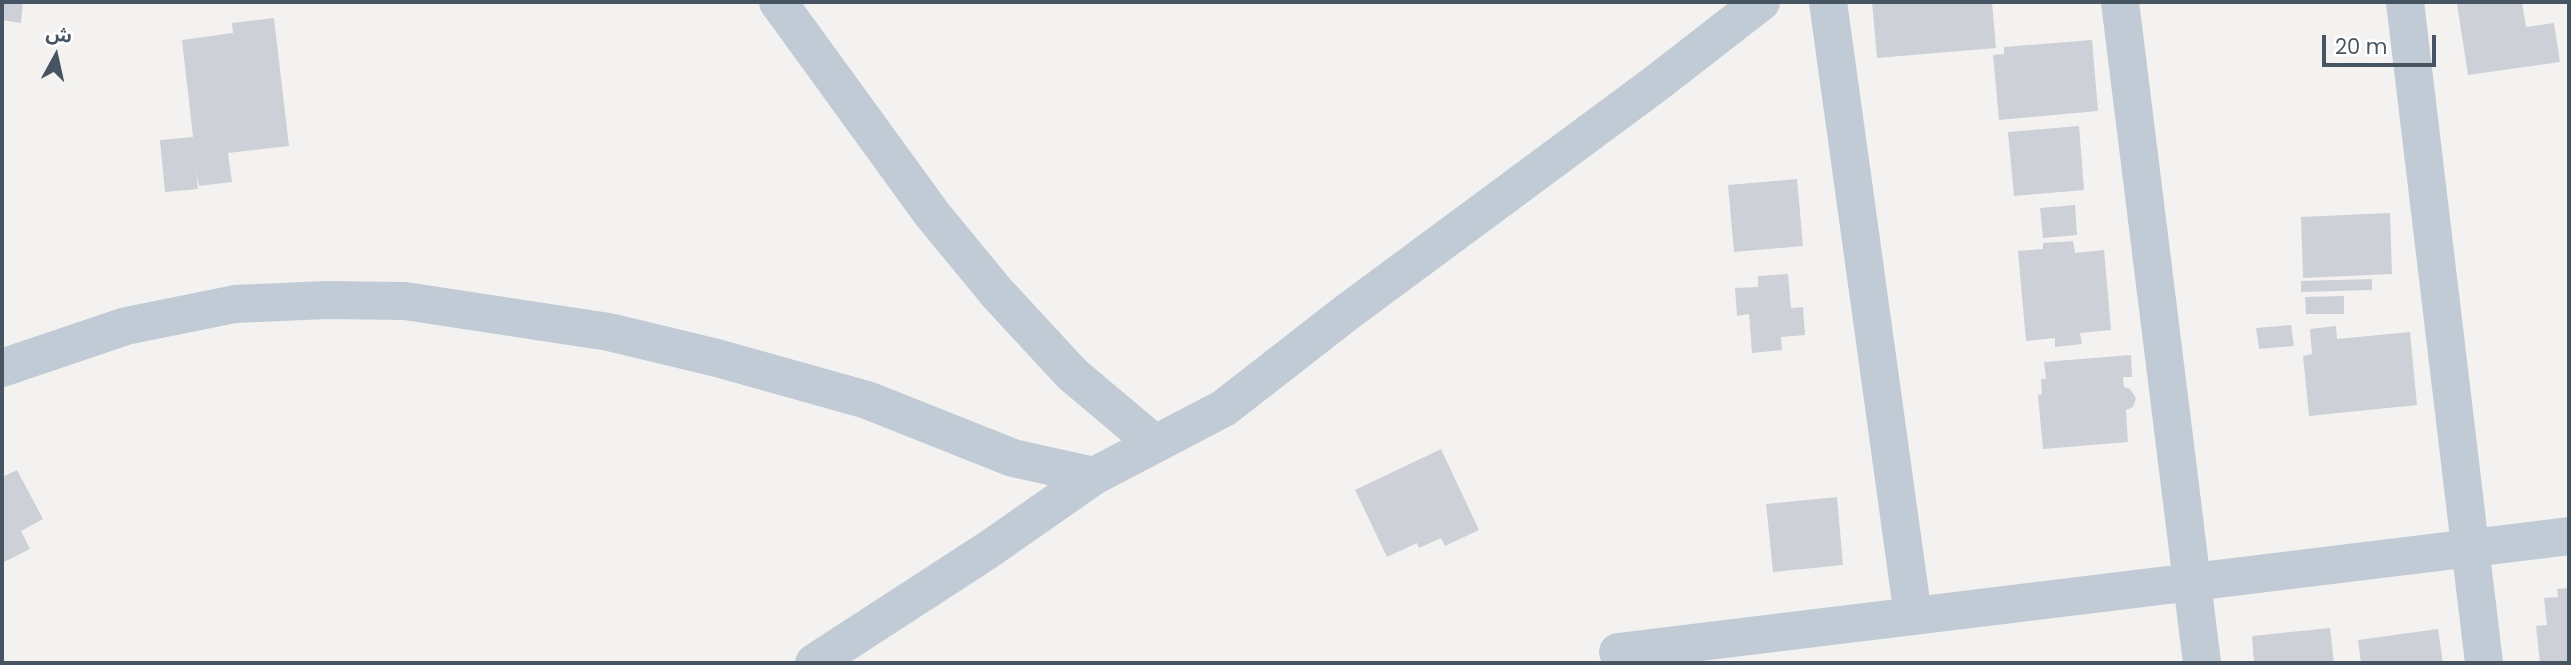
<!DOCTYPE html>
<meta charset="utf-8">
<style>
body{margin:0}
#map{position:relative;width:2571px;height:665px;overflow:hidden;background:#f4f2f1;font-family:Poppins,"Noto Sans Arabic",sans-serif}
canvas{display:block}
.frame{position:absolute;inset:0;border:4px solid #475462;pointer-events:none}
.north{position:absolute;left:21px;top:21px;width:70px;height:70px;-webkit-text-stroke:5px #fff;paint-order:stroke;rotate:8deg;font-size:19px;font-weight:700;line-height:28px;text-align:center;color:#475462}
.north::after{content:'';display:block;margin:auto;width:24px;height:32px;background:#475462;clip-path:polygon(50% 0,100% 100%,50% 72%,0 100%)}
.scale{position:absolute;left:2322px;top:35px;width:114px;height:32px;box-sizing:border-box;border:4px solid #475462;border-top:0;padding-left:9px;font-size:21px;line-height:24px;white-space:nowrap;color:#475462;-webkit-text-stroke:5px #fff;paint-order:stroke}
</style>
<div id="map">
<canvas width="2571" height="665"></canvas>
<div class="frame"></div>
<div class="north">ش</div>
<div class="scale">20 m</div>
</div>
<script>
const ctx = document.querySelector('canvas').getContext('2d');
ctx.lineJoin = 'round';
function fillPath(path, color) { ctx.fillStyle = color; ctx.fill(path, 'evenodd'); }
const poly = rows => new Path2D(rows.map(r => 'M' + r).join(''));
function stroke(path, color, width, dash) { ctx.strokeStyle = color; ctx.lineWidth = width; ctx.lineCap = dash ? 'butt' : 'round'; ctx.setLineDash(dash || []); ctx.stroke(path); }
const building = poly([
 [2,2,23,2,21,23,2,20],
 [1872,2,1992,2,1996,48,1877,58],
 [2470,2,2522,2,2526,27,2554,23,2560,62,2468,75,2457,4],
 [274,18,289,146,228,153,232,182,199,186,196,171,198,189,165,192,160,140,193,137,182,40,233,33,232,23],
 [2092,40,2098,111,1999,120,1993,55,2004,54,2004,47],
 [2079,126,2084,190,2014,196,2008,132],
 [1797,179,1803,246,1734,252,1728,185],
 [2075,205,2077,235,2043,238,2040,208],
 [2390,213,2392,274,2303,278,2301,217],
 [2073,241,2075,253,2104,250,2111,330,2080,333,2082,344,2055,347,2055,338,2026,341,2018,251,2043,249,2043,243],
 [1788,274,1791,308,1803,307,1805,335,1781,337,1782,350,1752,353,1749,314,1737,316,1735,288,1758,287,1758,276],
 [2372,279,2372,290,2301,292,2301,281],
 [2344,296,2344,314,2306,314,2305,297],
 [2291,325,2294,346,2259,349,2256,328],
 [2336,326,2337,339,2410,332,2417,405,2309,416,2303,356,2312,354,2310,329],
 [2131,355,2132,377,2123,377,2124,387,2130,389,2136,398,2133,407,2126,410,2128,442,2043,449,2038,395,2042,394,2041,379,2046,379,2044,362],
 [1441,449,1479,530,1445,546,1441,538,1419,548,1417,543,1387,557,1355,490],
 [17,470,43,519,21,531,30,549,2,563,2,477],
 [1837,497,1843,565,1773,572,1766,504],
 [2569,588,2569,663,2540,663,2536,626,2547,625,2544,598,2558,597,2557,589],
 [2330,628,2334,663,2254,663,2252,636],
 [2438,629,2443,663,2361,663,2358,640]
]);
const minor = poly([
 [778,2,932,214,997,293,1072,374,1155,444],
 [1828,2,1913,616],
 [2120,2,2202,663],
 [2405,2,2484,663],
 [2,368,126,326,235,304,326,300,405,301,609,332,717,358,867,400,1013,458,1094,476],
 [1618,652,2569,536],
 [814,663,988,550,1094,476,1224,408,1346,313,1654,85,1761,2]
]);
fillPath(building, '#cdd0d7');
stroke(minor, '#c1cbd5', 38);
</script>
